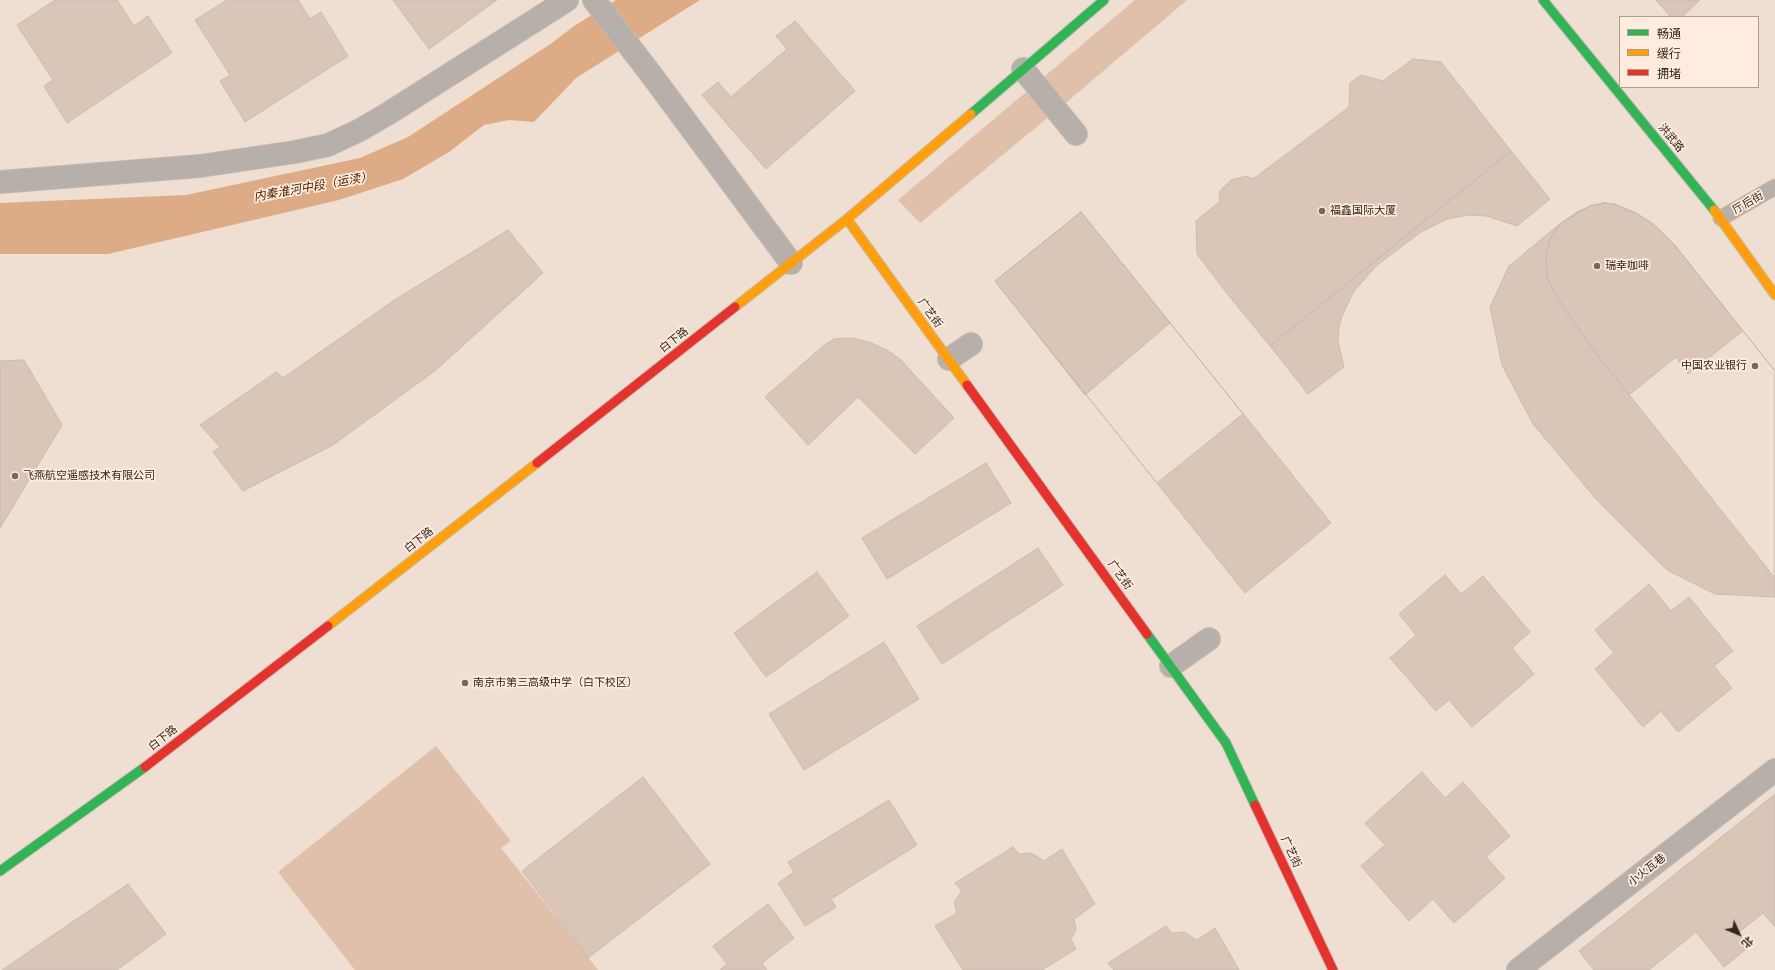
<!DOCTYPE html>
<meta charset="utf-8">
<style>
body{margin:0}
#map{position:relative;width:1775px;height:970px;overflow:hidden;background:#efded2;font-family:Quicksand,"Noto Sans SC",sans-serif}
canvas{display:block}
.legend{position:absolute;left:1619px;top:16px;width:140px;height:72px;box-sizing:border-box;background:#ffecde;border:1px solid #ad9d91;margin:0;padding:5px 7px;list-style:none;font-size:12px;color:#32271e}
.legend li{display:flex;align-items:center;gap:8px;height:20px}
.legend b{width:20px;border:1px solid #ad9d91}
.north{position:absolute;left:1719px;top:914px;width:40px;height:40px;-webkit-text-stroke:3px #ffecde;paint-order:stroke;rotate:134deg;font-size:11px;font-weight:700;line-height:16px;text-align:center;color:#32271e}
.north::after{content:'';display:block;margin:auto;width:14px;height:18px;background:#32271e;clip-path:polygon(50% 0,100% 100%,50% 72%,0 100%)}
</style>
<div id="map">
<canvas width="1775" height="970"></canvas>
<ul class="legend">
<li><b style="height:5px;background:#30b455"></b>畅通</li>
<li><b style="height:5px;background:#ff9f0a"></b>缓行</li>
<li><b style="height:5px;background:#e5322d"></b>拥堵</li>
</ul>
<div class="north">北</div>
</div>
<script>
const ctx = document.querySelector('canvas').getContext('2d');
ctx.lineJoin = 'round';
function fillPath(path, color) { ctx.fillStyle = color; ctx.fill(path, 'evenodd'); }
const poly = rows => new Path2D(rows.map(r => 'M' + r).join(''));
function stroke(path, color, width, dash) { ctx.strokeStyle = color; ctx.lineWidth = width; ctx.lineCap = dash ? 'butt' : 'round'; ctx.setLineDash(dash || []); ctx.stroke(path); }
function drawText(font, color, halo, rows, align = 'center') {
  ctx.font = font + ' Quicksand,"Noto Sans SC",sans-serif'; ctx.lineWidth = 3.5; ctx.setLineDash([]); ctx.textBaseline = 'middle'; ctx.strokeStyle = halo; ctx.fillStyle = color; for (const [text, x, y, turn = 0] of rows) {
    ctx.save(); ctx.translate(x, y); ctx.rotate((+turn || 0) * Math.PI / 180); ctx.textAlign = isNaN(turn) ? turn : align; if (halo) ctx.strokeText(text, 0, 0); ctx.fillText(text, 0, 0); ctx.restore();
  }
}
const green = poly([
 [1135,0,1187,0,1068,101,920,223,898,200],
 [436,746,511,841,501,848,598,970,355,970,278,872]
]);
const water = poly([
 [616,0,700,0,576,78,534,122,509,120,484,125,449,152,403,179,339,200,108,254,0,254,0,203,186,195,360,158,408,137,552,43,574,26]
]);
const building = poly([
 [55,0,117,0,134,26,148,16,172,53,67,123,44,86,53,80,17,25,55,0],
 [227,0,298,0,310,19,321,12,348,56,245,122,220,81,230,75,195,20,227,0],
 [393,0,497,0,429,49,393,0],
 [1656,0,1700,0,1682,17,1671,17,1656,0],
 [795,21,855,91,766,169,702,95,718,82,731,97,787,49,776,36,795,21],
 [1413,59,1441,62,1511,151,1270,346,1225,291,1197,254,1196,221,1220,201,1219,192,1231,180,1246,176,1253,179,1349,107,1350,83,1361,75,1383,81,1413,59],
 [1511,151,1550,199,1517,226,1487,216,1469,215,1447,219,1421,232,1377,265,1354,291,1342,316,1339,327,1338,341,1344,367,1308,394,1270,346,1511,151],
 [1604,203,1614,204,1636,213,1653,224,1673,243,1775,371,1775,597,1715,594,1667,570,1596,499,1533,424,1502,365,1490,307,1509,266,1561,223,1590,206,1604,203],
 [1604,203,1614,204,1636,213,1653,224,1673,243,1775,371,1775,578,1592,348,1554,292,1547,276,1546,255,1551,237,1561,223,1577,212,1590,206,1604,203],
 [1604,203,1614,204,1636,213,1653,224,1673,243,1743,331,1688,374,1676,357,1629,395,1592,348,1567,313,1554,292,1547,276,1546,255,1551,237,1561,223,1590,206,1604,203],
 [1081,212,1243,414,1157,483,995,281,1081,212],
 [1081,212,1170,323,1085,395,995,281,1081,212],
 [1081,212,1331,523,1245,593,995,281,1081,212],
 [508,230,543,273,436,370,333,445,243,491,213,452,220,447,200,425,276,372,283,378,396,299,508,230],
 [852,338,869,342,887,350,901,360,954,418,915,454,858,397,808,445,765,397,823,346,834,339,852,338],
 [24,360,62,425,0,528,0,361,24,360],
 [986,463,1011,503,887,579,862,538,986,463],
 [1038,548,1063,585,942,664,917,626,1038,548],
 [817,572,849,616,766,677,734,633,817,572],
 [1445,575,1461,594,1483,576,1530,632,1512,648,1534,674,1472,727,1449,700,1436,711,1390,658,1416,635,1399,614,1445,575],
 [1649,584,1671,611,1689,597,1733,651,1714,666,1732,688,1678,732,1661,711,1643,727,1595,669,1614,653,1595,630,1649,584],
 [884,642,919,699,804,770,769,714,884,642],
 [1422,772,1445,798,1463,782,1510,836,1486,857,1505,878,1454,923,1433,899,1409,921,1361,866,1385,845,1365,823,1422,772],
 [643,777,710,864,588,958,522,871,643,777],
 [1775,794,1775,927,1763,913,1738,933,1749,947,1724,967,1696,932,1649,970,1594,970,1579,951,1775,794],
 [889,800,917,845,831,899,836,907,805,926,778,883,794,872,788,862,889,800],
 [1013,847,1019,854,1031,853,1044,861,1062,849,1095,904,1074,919,1076,930,1071,939,1076,949,1042,970,963,970,935,926,957,913,954,902,962,891,955,883,1013,847],
 [128,884,166,934,117,970,2,970,128,884],
 [768,904,794,938,762,963,767,970,720,970,727,964,713,946,768,904],
 [1166,926,1172,933,1184,932,1197,940,1215,928,1239,970,1114,970,1108,963,1166,926]
]);
const lane = poly([
 [1721,218,1775,187]
]);
const street = poly([
 [594,0,653,77,791,263],
 [1023,69,1076,134],
 [0,182,200,166,295,152,328,145,360,130,389,113,567,0],
 [949,359,971,344],
 [1171,666,1209,639],
 [1518,970,1775,770]
]);
const fast = poly([
 [1543,0,1714,210],
 [971,114,1104,0],
 [1147,634,1226,743,1255,805],
 [0,871,145,767]
]);
const slow = poly([
 [1714,210,1775,295],
 [847,219,967,385],
 [735,307,847,219,971,114],
 [328,626,537,463]
]);
const jam = poly([
 [967,385,1147,634],
 [537,463,735,307],
 [145,767,328,626],
 [1255,805,1333,970]
]);
const markers = [
 [1322,211,4,"#74675d"],
 [1597,266,4,"#74675d"],
 [1755,366,4,"#74675d"],
 [15,476,4,"#74675d"],
 [465,683,4,"#74675d"]
];
const streetNames = [
 ["洪武路",1671,138,51],
 ["厅后街",1748,203,-30],
 ["广艺街",930,313,54],
 ["白下路",674,340,-38],
 ["白下路",419,540,-38],
 ["广艺街",1120,575,54],
 ["白下路",163,738,-38],
 ["广艺街",1291,852,65],
 ["小火瓦巷",1647,870,-38]
];
const poiNames = [
 ["福鑫国际大厦",1330,211],
 ["瑞幸咖啡",1605,266],
 ["中国农业银行",1747,366,"right"],
 ["飞燕航空遥感技术有限公司",23,476],
 ["南京市第三高级中学（白下校区）",473,683]
];
const waterNames = [
 ["内秦淮河中段（运渎）",313,187,-10]
];
fillPath(green, '#e0c0aa');
fillPath(water, '#ddab86');
fillPath(building, '#dac6b6');
stroke(building, '#c8bbb1', 1);
stroke(lane, '#c7bab0', 17);
stroke(street, '#c7bab0', 24);
stroke(fast, '#c7bab0', 11);
stroke(slow, '#c7bab0', 11);
stroke(jam, '#c7bab0', 11);
stroke(lane, '#b6afaa', 15);
stroke(street, '#b6afaa', 22);
stroke(fast, '#30b455', 9);
stroke(slow, '#ff9f0a', 9);
stroke(jam, '#e5322d', 9);
for (const [x, y, r, color] of markers) { const dot = new Path2D(); dot.arc(x, y, r, 0, 2 * Math.PI); ctx.fillStyle = color; ctx.fill(dot); stroke(dot, '#ffecde', 1.5); }
drawText('11px', '#32271e', '#ffecde', streetNames);
drawText('11px', '#32271e', '#ffecde', poiNames, 'left');
drawText('italic 12px', '#4d2500', '#ffecde', waterNames);
</script>
